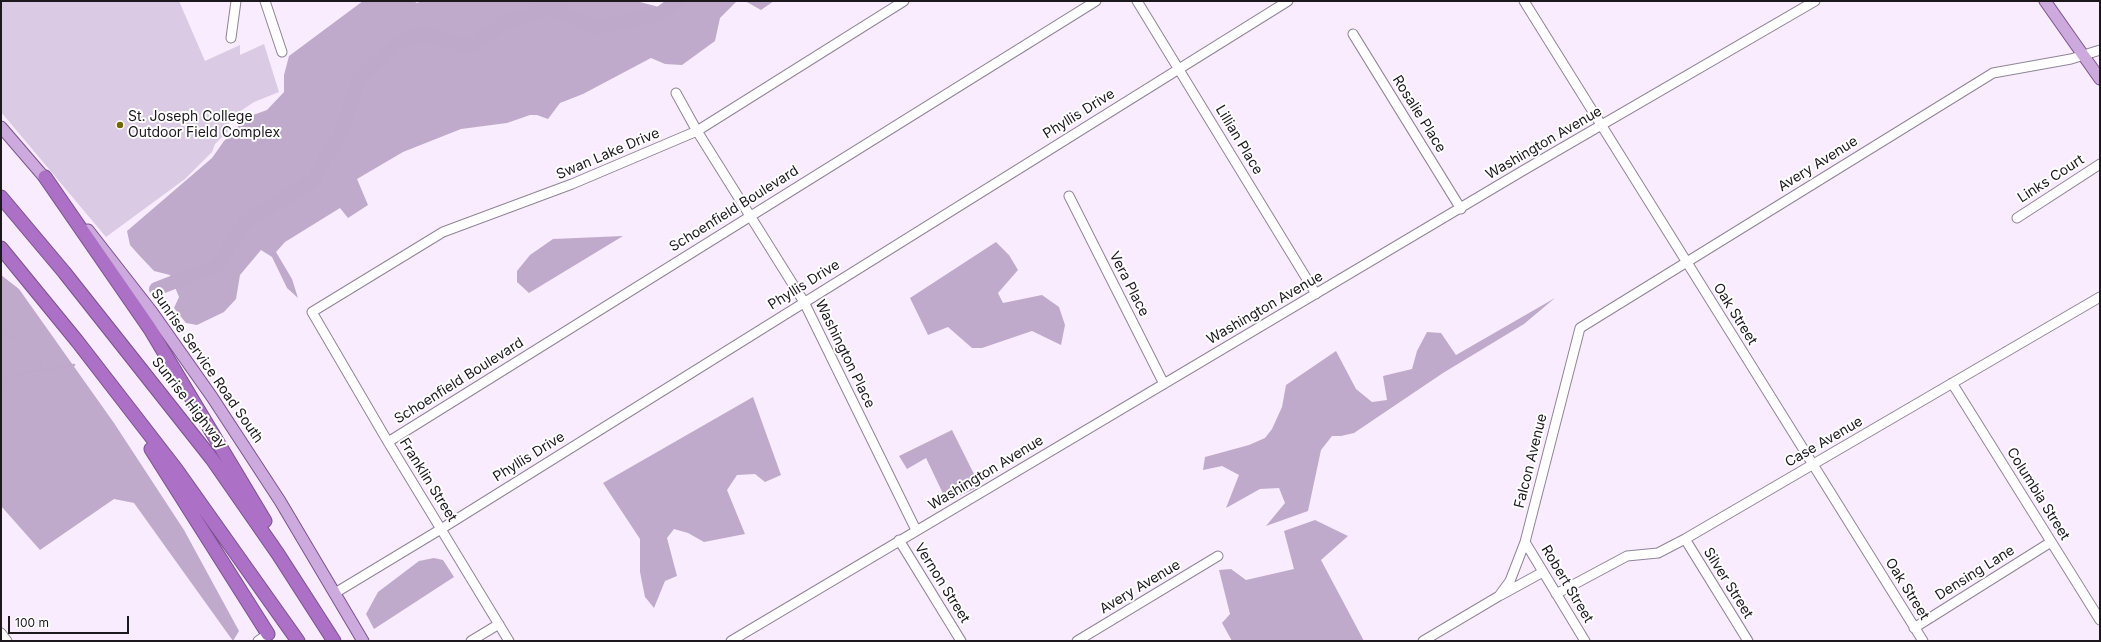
<!DOCTYPE html>
<style>
body{margin:0}
#map{position:relative;width:2101px;height:642px;overflow:hidden;background:#f8ecfe;font-family:Inter,sans-serif}
canvas{display:block}
.frame{position:absolute;inset:0;border:2px solid #1c181e;pointer-events:none}
.scale{position:absolute;left:8px;top:616px;width:121px;height:18px;box-sizing:border-box;border:2px solid #1c181e;border-top:0;padding-left:5px;font-size:12px;line-height:14px;white-space:nowrap;color:#1c181e;-webkit-text-stroke:3px #fff;paint-order:stroke}
</style>
<div id="map">
<canvas width="2101" height="642"></canvas>
<div class="frame"></div>
<div class="scale">100 m</div>
</div>
<script>
const ctx = document.querySelector('canvas').getContext('2d');
ctx.lineJoin = 'round';
function fillPath(path, color) { ctx.fillStyle = color; ctx.fill(path, 'evenodd'); }
const poly = rows => new Path2D(rows.map(r => 'M' + r).join(''));
function stroke(path, color, width, dash) { ctx.strokeStyle = color; ctx.lineWidth = width; ctx.lineCap = dash ? 'butt' : 'round'; ctx.setLineDash(dash || []); ctx.stroke(path); }
function drawText(font, color, halo, rows, align = 'center') {
  ctx.font = font + ' Inter,sans-serif'; ctx.lineWidth = 4; ctx.setLineDash([]); ctx.textBaseline = 'middle'; ctx.strokeStyle = halo; ctx.fillStyle = color; for (const [text, x, y, turn = 0] of rows) {
    ctx.save(); ctx.translate(x, y); ctx.rotate((+turn || 0) * Math.PI / 180); ctx.textAlign = isNaN(turn) ? turn : align; if (halo) ctx.strokeText(text, 0, 0); ctx.fillText(text, 0, 0); ctx.restore();
  }
}
const green = poly([
 [1,1,179,1,205,61,240,45,240,55,264,44,279,92,254,102,230,118,228,131,215,144,212,152,185,179,106,237,1,112]
]);
const forest = poly([
 [363,1,415,1,416,3,424,1,636,1,659,7,675,1,737,1,720,18,715,41,682,65,665,64,651,58,583,94,560,103,548,119,537,115,530,115,507,123,461,129,403,152,357,179,368,205,348,218,340,208,285,242,276,252,292,279,298,298,287,288,272,257,261,250,240,275,236,299,224,312,197,325,186,323,174,308,179,297,170,275,154,271,138,254,130,245,127,231,212,158,224,141,236,130,242,119,267,110,284,92,284,75,289,56],
 [745,1,774,1,761,10],
 [623,236,529,293,517,282,517,271,530,255,553,239],
 [996,242,1009,255,1018,270,998,293,1003,303,1042,295,1059,307,1065,325,1061,345,1032,331,982,348,972,348,948,327,928,335,910,298],
 [1,275,19,289,114,423,184,530,239,631,233,641,134,503,114,499,40,550,1,506],
 [1555,298,1524,324,1443,373,1354,433,1341,436,1332,436,1321,450,1308,511,1266,526,1285,503,1279,488,1260,489,1226,508,1239,475,1222,466,1203,470,1205,457,1249,445,1265,438,1272,429,1282,407,1286,385,1336,351,1356,389,1372,402,1387,400,1383,376,1412,369,1417,351,1427,332,1441,333,1456,355],
 [753,397,781,475,765,482,755,474,737,475,727,490,745,534,704,542,688,533,674,529,667,538,677,576,665,581,654,608,645,597,640,572,640,539,603,483],
 [952,430,980,486,947,502,926,458,907,469,899,456],
 [1315,520,1348,536,1321,560,1364,641,1232,641,1222,623,1230,614,1219,570,1231,569,1246,580,1294,569,1284,531],
 [434,558,443,560,454,577,374,629,366,614,378,592,419,561]
]);
const stream = poly([
 [1,331,27,345,45,370],
 [1,386,21,373,74,365]
]);
const river = poly([
 [156,289,218,265,245,222,313,181,340,134,360,78,397,44,424,33,469,47,506,22,552,9,594,27,658,15,677,1]
]);
const minor = poly([
 [265,1,282,52],
 [1137,1,1316,294],
 [1524,1,1923,641],
 [1353,34,1461,209],
 [231,38,236,1],
 [676,93,697,131,804,302,916,530],
 [1069,196,1164,384],
 [2017,218,2100,164],
 [1952,383,2100,620],
 [388,442,1096,1],
 [1685,539,1748,641],
 [899,540,961,641],
 [1525,542,1585,641],
 [335,593,441,529,1288,1],
 [1556,594,1627,556,1658,553,1685,539,2100,297],
 [1501,595,1543,572],
 [1914,628,2051,542],
 [1,633,7,641],
 [258,641,268,634],
 [471,641,499,624],
 [509,641,388,442,312,312,443,232,572,184,697,131,904,1],
 [731,641,1524,170,1815,1],
 [1077,641,1218,556],
 [1423,641,1499,596,1510,581,1525,542,1580,328,1993,73,2071,59,2100,50]
]);
const major = poly([
 [2045,1,2100,79],
 [1,127,50,184],
 [88,230,152,312,212,397,280,501,363,641]
]);
const highway = poly([
 [45,177,150,329,265,521],
 [1,197,64,272,212,459,278,554,334,641],
 [1,248,77,341,176,469,298,641],
 [151,449,268,634]
]);
const markers = [
 [120,125,4,"#716800"]
];
const streetNames = [
 ["Phyllis Drive",1079,114,-32],
 ["Rosalie Place",1419,114,58],
 ["Lillian Place",1239,140,59],
 ["Washington Avenue",1544,143,-30],
 ["Swan Lake Drive",608,154,-23],
 ["Avery Avenue",1818,164,-32],
 ["Links Court",2051,179,-33],
 ["Schoenfield Boulevard",734,209,-32],
 ["Vera Place",1129,284,63],
 ["Phyllis Drive",804,285,-32],
 ["Washington Avenue",1265,308,-30],
 ["Oak Street",1735,314,58],
 ["Washington Place",845,354,64],
 ["Sunrise Service Road South",207,366,55],
 ["Schoenfield Boulevard",459,381,-32],
 ["Sunrise Highway",189,403,52],
 ["Case Avenue",1824,442,-30],
 ["Phyllis Drive",529,457,-32],
 ["Falcon Avenue",1531,461,-76],
 ["Washington Avenue",986,473,-31],
 ["Franklin Street",428,480,58],
 ["Columbia Street",2038,494,58],
 ["Densing Lane",1975,573,-32],
 ["Vernon Street",942,583,58],
 ["Silver Street",1728,583,58],
 ["Robert Street",1567,584,59],
 ["Avery Avenue",1140,587,-31],
 ["Oak Street",1907,589,58]
];
const poiNames = [
 ["St. Joseph College",128,117],
 ["Outdoor Field Complex",128,133]
];
fillPath(green, '#dacae3');
fillPath(forest, '#c0aacb');
stroke(stream, '#bfa9ca', 2.5);
stroke(river, '#bfa9ca', 14);
stroke(minor, '#908596', 11);
stroke(major, '#7a528c', 13);
stroke(highway, '#7a528c', 15);
stroke(minor, '#fff', 9);
stroke(major, '#cdaadd', 11);
stroke(highway, '#ac71c7', 13);
for (const [x, y, r, color] of markers) { const dot = new Path2D(); dot.arc(x, y, r, 0, 2 * Math.PI); ctx.fillStyle = color; ctx.fill(dot); stroke(dot, '#fff', 1.5); }
drawText('14px', '#1c181e', '#fff', streetNames);
drawText('14px', '#1c181e', '#fff', poiNames, 'left');
</script>
